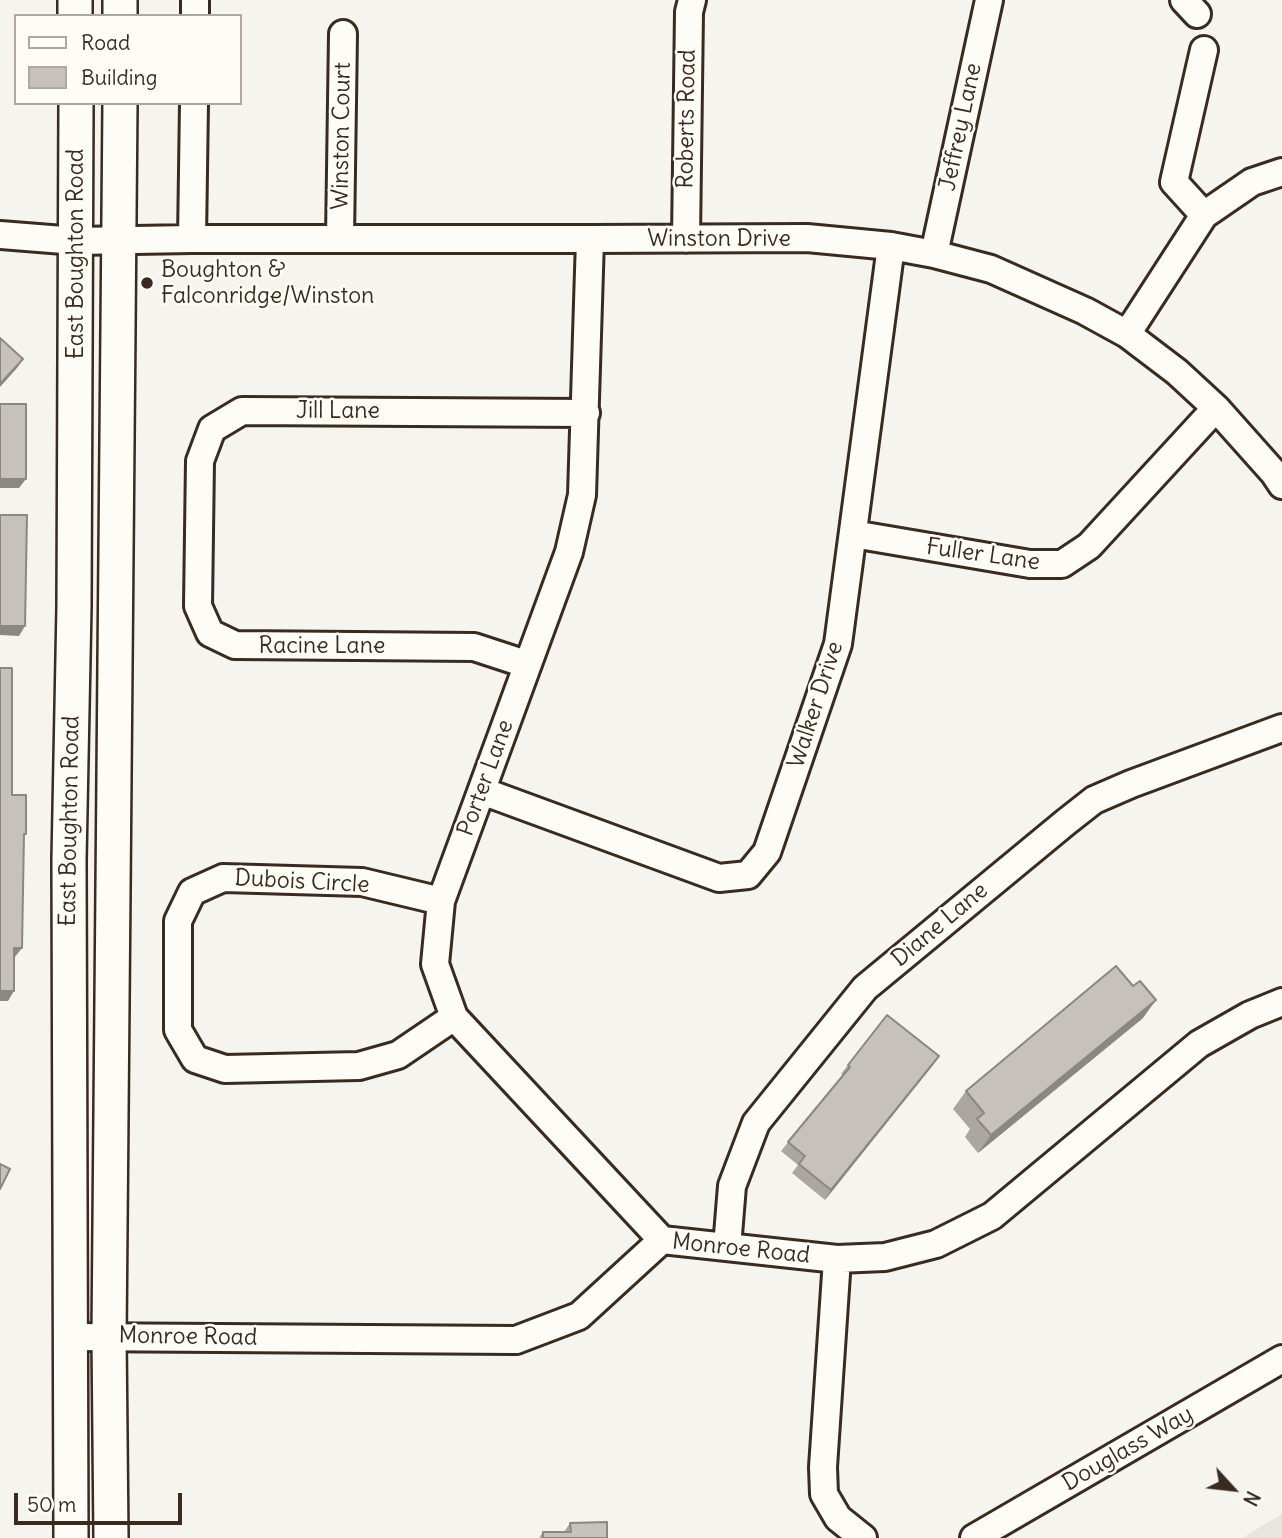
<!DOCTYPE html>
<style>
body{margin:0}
#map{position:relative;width:1282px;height:1538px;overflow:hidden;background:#f5f4ee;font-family:Delius,sans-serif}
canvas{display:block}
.legend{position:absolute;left:14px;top:14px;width:228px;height:91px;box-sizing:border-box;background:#fdfcf7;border:2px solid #afa8a0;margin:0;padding:9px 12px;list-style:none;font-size:21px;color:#3b2a1e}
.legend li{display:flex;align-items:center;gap:14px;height:35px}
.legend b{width:35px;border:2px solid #afa8a0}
.north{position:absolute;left:1198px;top:1454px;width:70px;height:70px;-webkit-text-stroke:5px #fdfcf7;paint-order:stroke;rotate:117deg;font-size:19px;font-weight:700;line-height:28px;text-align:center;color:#3b2a1e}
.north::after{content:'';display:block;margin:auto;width:24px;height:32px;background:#3b2a1e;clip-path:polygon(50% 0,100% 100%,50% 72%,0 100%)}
.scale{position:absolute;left:14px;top:1493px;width:168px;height:32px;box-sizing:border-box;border:4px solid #3b2a1e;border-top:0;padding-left:9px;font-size:21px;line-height:24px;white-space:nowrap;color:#3b2a1e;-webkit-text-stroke:5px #fdfcf7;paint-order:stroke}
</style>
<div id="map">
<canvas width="1282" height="1538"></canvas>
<ul class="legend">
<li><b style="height:9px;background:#fdfcf7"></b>Road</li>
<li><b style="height:19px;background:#c7c1bb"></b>Building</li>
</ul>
<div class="north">N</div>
<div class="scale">50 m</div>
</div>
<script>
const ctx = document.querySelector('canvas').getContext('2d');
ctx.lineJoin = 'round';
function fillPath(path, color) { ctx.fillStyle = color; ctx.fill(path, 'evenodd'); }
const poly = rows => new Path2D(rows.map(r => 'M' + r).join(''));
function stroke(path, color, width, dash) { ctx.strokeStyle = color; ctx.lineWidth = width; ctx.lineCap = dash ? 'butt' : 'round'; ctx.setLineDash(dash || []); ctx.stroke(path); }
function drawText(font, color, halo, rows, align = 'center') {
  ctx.font = font + ' Delius,sans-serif'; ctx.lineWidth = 5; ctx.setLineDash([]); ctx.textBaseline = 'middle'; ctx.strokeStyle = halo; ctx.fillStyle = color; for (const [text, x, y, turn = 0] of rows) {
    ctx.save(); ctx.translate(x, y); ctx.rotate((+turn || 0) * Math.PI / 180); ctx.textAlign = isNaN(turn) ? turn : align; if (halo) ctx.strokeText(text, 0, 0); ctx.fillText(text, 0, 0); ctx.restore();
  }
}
const built = poly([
 [1282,1514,1282,1538,1242,1538]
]);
const minor = poly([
 [1184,0,1197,14],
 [195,16,195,0],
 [1204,50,1174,182,1204,215],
 [0,235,76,241,192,239,590,239,807,238,891,246,934,254,991,269,1085,311,1127,334,1177,372,1216,408,1274,473,1282,485],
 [340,238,343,34],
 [192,239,194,103],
 [590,239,582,495,569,552,441,901,435,964,454,1017,662,1240],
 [686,239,689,12,692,0],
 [934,254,989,0],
 [1127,334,1204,215,1252,182,1282,172],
 [853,534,1030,564,1062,564,1089,546,1216,408],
 [526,664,474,647,235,645,210,633,198,606,200,461,212,429,242,411,586,413],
 [482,791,719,878,748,875,767,852,838,644,891,246],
 [441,901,362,882,223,878,192,892,178,921,178,1030,195,1059,225,1069,359,1066,398,1055,454,1017],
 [727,1247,732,1186,756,1123,865,988,1066,822,1094,800,1131,784,1282,728],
 [837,1259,823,1467,824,1494,838,1518,863,1538],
 [70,1337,516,1340,579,1316,662,1240,837,1259,885,1257,936,1244,992,1216,1199,1044,1250,1015,1282,1002],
 [974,1538,1282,1359]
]);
const major = poly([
 [75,0,75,16],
 [120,16,120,0],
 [71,1538,69,860,74,606,76,103],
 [111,1538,109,1336,120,103]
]);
const wall = poly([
 [1143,1018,978,1153,965,1137,970,1129,953,1109,966,1091],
 [939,1056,825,1200,792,1173,798,1165,781,1151,843,1075,841,1074,848,1065],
 [570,1523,607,1538,539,1538,543,1532,564,1532]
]);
const shadedWall = poly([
 [23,359,17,368,0,387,0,384],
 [0,479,26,479,19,488,0,488],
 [0,626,25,626,19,636,0,635],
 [14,948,22,948,15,957,8,957],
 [0,991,14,991,8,1001,0,1001],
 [1156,1000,1143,1018,978,1153,991,1135],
 [939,1056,933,1065,825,1200,831,1190]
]);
const building = poly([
 [0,338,23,359,0,384,0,338],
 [0,404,26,404,26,479,0,479,0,404],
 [0,515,27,515,25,626,0,626,0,515],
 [0,668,12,668,12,795,26,795,26,834,24,834,22,948,14,948,14,991,0,991,0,668],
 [1116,966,1133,986,1140,981,1156,1000,991,1135,977,1119,984,1113,966,1091,1116,966],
 [887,1015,939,1056,831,1190,799,1164,805,1156,788,1142,850,1067,848,1065,887,1015],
 [0,1164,10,1169,0,1189,0,1164],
 [607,1522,607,1538,543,1538,543,1532,571,1532,570,1523,607,1522]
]);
const markers = [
 [147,283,7,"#3b2a1e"]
];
const streetNames = [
 ["Roberts Road",687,119,-89],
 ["Jeffrey Lane",961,127,-78],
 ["Winston Court",342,136,-89],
 ["Winston Drive",719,239],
 ["East Boughton Road",76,254,-90],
 ["Jill Lane",338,411],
 ["Fuller Lane",983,555,8],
 ["Racine Lane",322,646],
 ["Walker Drive",816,705,-72],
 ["Porter Lane",486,778,-70],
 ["East Boughton Road",70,821,-89],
 ["Dubois Circle",302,882,3],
 ["Diane Lane",940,925,-40],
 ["Monroe Road",741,1249,6],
 ["Monroe Road",188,1337,1],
 ["Douglass Way",1128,1449,-30]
];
const poiNames = [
 ["Boughton &",161,270],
 ["Falconridge/Winston",161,296]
];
fillPath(built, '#e7e5df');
stroke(minor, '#3b2a1e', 32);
stroke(major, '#3b2a1e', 38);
stroke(minor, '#fdfcf7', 26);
stroke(major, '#fdfcf7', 33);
fillPath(wall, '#aba6a1');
fillPath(shadedWall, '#8b8783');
fillPath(building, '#c7c1bb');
stroke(building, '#8b8783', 2);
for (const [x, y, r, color] of markers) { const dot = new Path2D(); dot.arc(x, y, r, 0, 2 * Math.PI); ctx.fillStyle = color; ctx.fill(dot); stroke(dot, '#fdfcf7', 2.5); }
drawText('23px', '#3b2a1e', '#fdfcf7', streetNames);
drawText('23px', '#3b2a1e', '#fdfcf7', poiNames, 'left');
</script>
